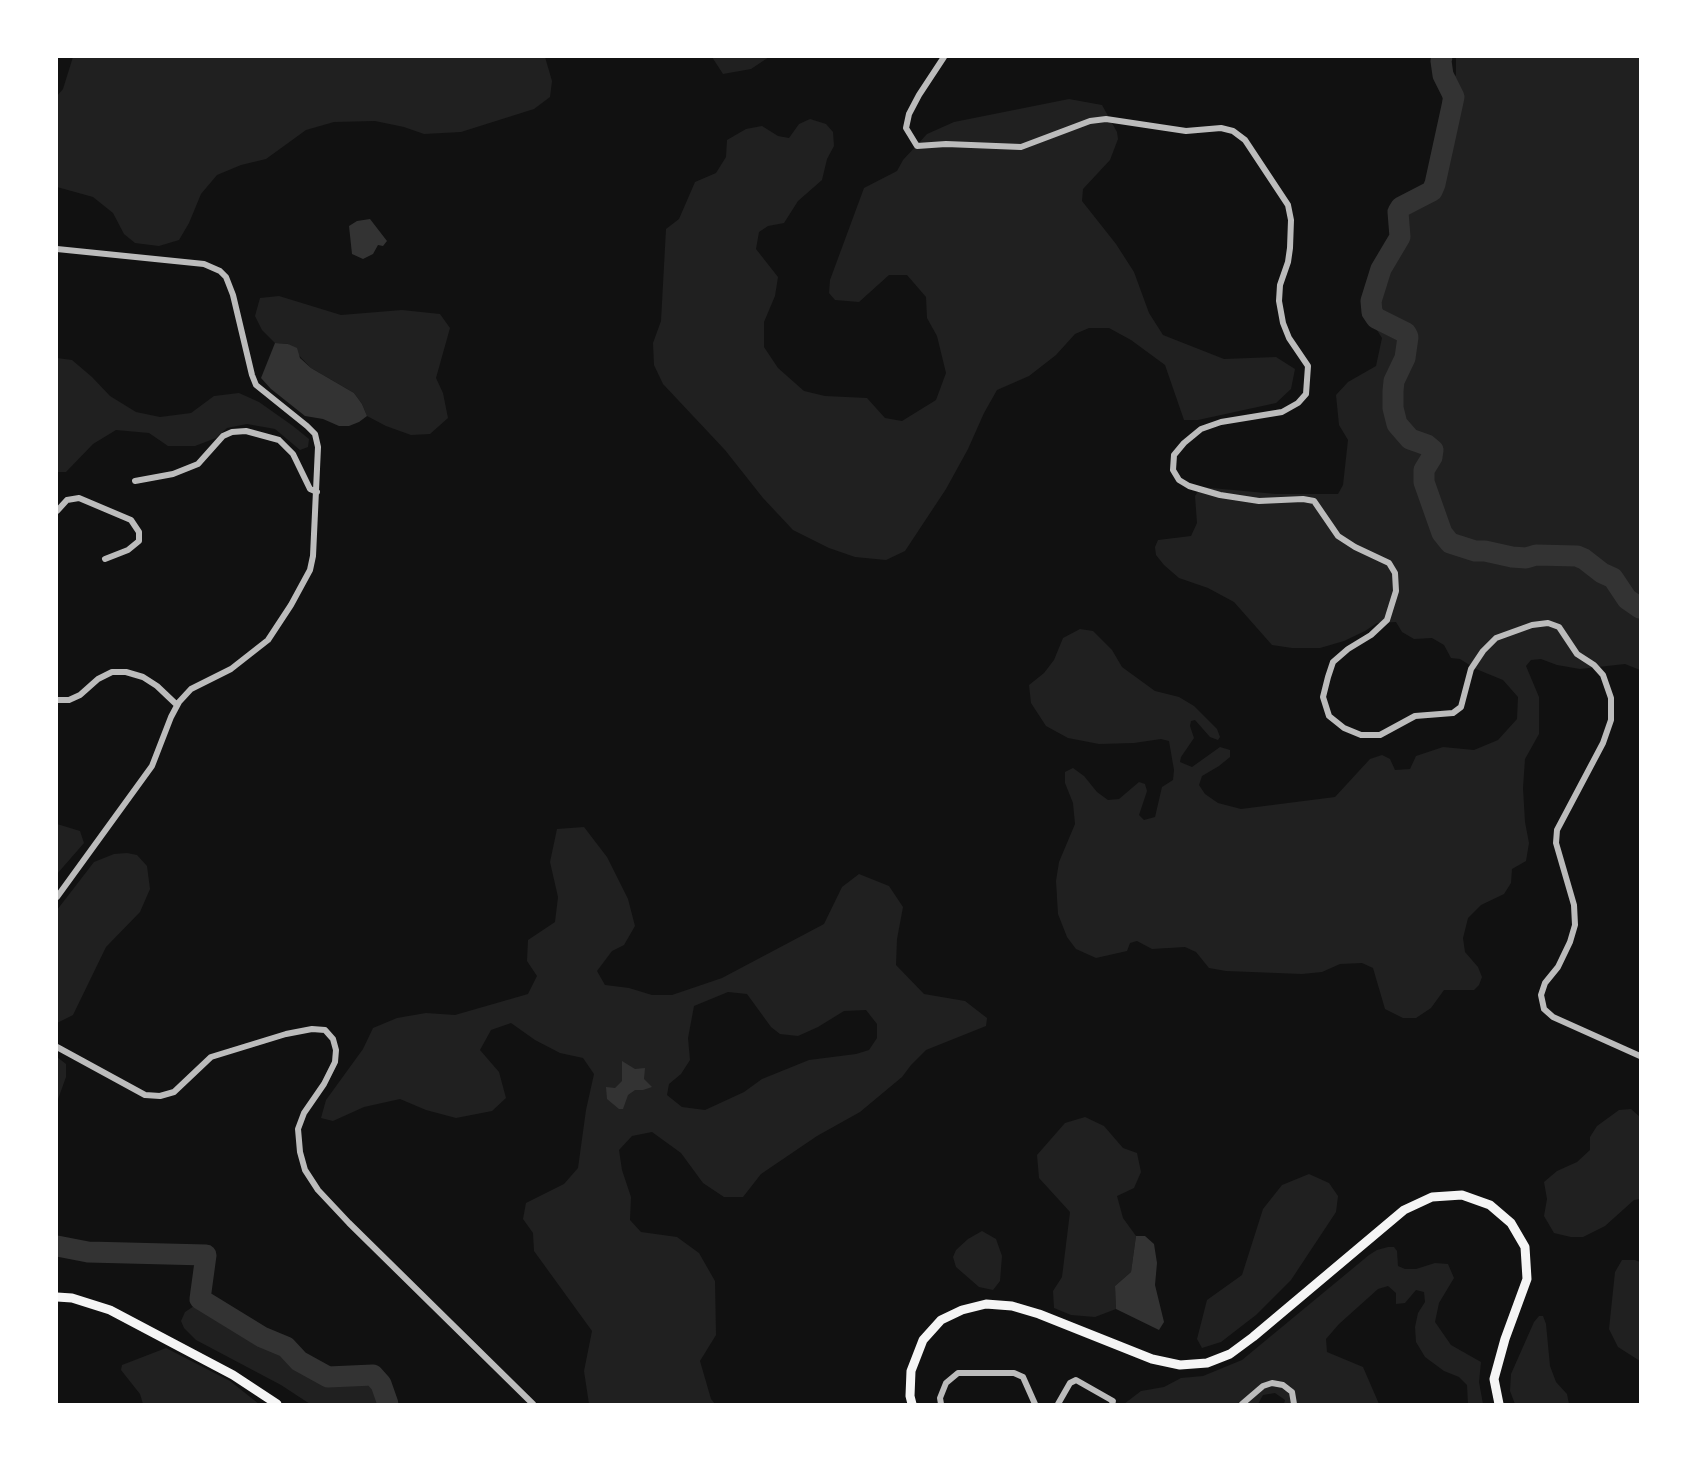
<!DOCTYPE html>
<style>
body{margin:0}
#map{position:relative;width:1697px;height:1461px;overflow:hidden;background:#111;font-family:"Source Serif 4",serif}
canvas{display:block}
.frame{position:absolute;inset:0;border:58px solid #fff;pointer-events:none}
</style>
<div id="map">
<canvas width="1697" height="1461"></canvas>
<div class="frame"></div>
</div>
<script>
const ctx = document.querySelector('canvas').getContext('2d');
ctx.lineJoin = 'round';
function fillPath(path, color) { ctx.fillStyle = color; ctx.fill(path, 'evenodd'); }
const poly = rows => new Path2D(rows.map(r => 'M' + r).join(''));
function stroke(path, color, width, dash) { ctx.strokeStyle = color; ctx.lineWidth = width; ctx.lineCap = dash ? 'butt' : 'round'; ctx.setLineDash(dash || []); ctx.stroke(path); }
const green = poly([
 [73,57,545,57,552,81,550,97,534,109,461,132,424,134,404,127,375,121,334,122,306,130,266,159,241,165,217,175,201,194,189,223,179,240,159,246,135,243,124,234,113,213,93,197,57,187,57,96,63,89],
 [712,57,769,57,751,69,723,74],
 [1456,57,1640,57,1640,670,1625,664,1580,669,1557,665,1541,659,1531,660,1526,666,1539,697,1539,734,1525,759,1523,788,1525,822,1529,843,1526,861,1512,869,1511,883,1504,894,1481,905,1468,918,1463,938,1465,952,1478,967,1482,977,1479,985,1474,990,1444,990,1431,1008,1416,1018,1403,1018,1385,1009,1373,968,1362,963,1340,964,1322,972,1302,974,1226,971,1209,968,1196,952,1185,947,1152,949,1137,941,1130,943,1127,951,1096,958,1076,949,1067,937,1058,914,1056,881,1059,862,1075,824,1073,803,1065,783,1065,772,1073,768,1084,776,1097,792,1108,800,1119,799,1139,782,1145,784,1147,791,1139,815,1144,820,1155,817,1162,787,1173,780,1174,770,1169,741,1161,739,1134,743,1099,744,1068,738,1046,726,1031,703,1029,685,1044,673,1054,660,1063,638,1080,629,1093,631,1112,650,1122,667,1155,691,1179,697,1194,706,1217,729,1220,737,1218,740,1210,737,1195,720,1191,721,1190,726,1194,738,1181,757,1180,762,1192,767,1220,747,1230,750,1230,757,1219,766,1202,776,1199,785,1205,794,1218,803,1241,809,1335,797,1370,759,1382,755,1390,759,1395,770,1410,769,1416,756,1443,747,1474,750,1498,740,1517,719,1518,697,1503,680,1476,669,1460,659,1451,658,1444,645,1432,638,1414,639,1402,632,1396,622,1377,623,1365,631,1344,641,1320,648,1292,648,1272,645,1234,602,1208,588,1179,578,1164,565,1156,555,1155,547,1158,540,1191,536,1197,523,1195,496,1201,487,1276,494,1338,494,1343,485,1348,440,1339,425,1336,395,1348,382,1376,366,1382,338,1368,316,1370,279,1403,211,1427,181,1443,168,1451,131,1442,104,1443,90,1456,75],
 [1069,99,1102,105,1117,132,1118,139,1110,160,1083,189,1082,201,1116,244,1134,272,1149,313,1163,335,1224,359,1276,357,1295,369,1291,389,1276,403,1198,420,1184,420,1165,365,1131,340,1109,328,1089,328,1075,334,1056,355,1029,376,997,390,984,413,968,449,946,489,905,551,886,560,855,557,829,548,793,530,763,498,725,450,663,384,654,365,653,343,661,321,666,229,679,219,695,182,716,173,726,157,727,140,746,129,762,126,778,136,789,138,799,124,810,119,826,124,833,132,834,146,827,159,822,180,798,201,784,223,768,226,759,232,756,249,778,277,775,296,764,322,764,347,778,368,804,391,825,396,867,398,885,418,902,421,936,400,946,373,937,336,927,318,926,297,907,275,889,275,859,302,835,300,829,293,830,280,864,188,897,171,903,160,927,134,954,122],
 [279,296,341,315,402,310,440,314,450,328,436,378,443,393,448,418,430,434,411,435,386,426,367,416,362,404,354,393,311,368,288,344,275,343,262,330,255,316,260,298],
 [57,358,72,360,92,377,110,396,136,412,160,417,191,413,214,396,239,393,259,402,293,426,309,439,308,447,300,450,275,429,247,424,227,428,216,438,195,446,168,446,149,433,116,430,93,444,66,472,57,472],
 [57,824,80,831,84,843,57,874],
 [584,827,607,857,628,899,635,926,624,945,612,951,597,971,605,985,629,988,652,995,672,995,722,978,824,924,842,887,859,874,889,886,903,907,897,939,896,965,924,994,965,1001,987,1018,986,1026,926,1050,911,1065,902,1077,860,1112,817,1136,761,1174,743,1197,724,1197,703,1183,681,1153,652,1132,632,1136,619,1150,622,1170,631,1197,630,1220,641,1232,677,1237,699,1253,715,1281,716,1335,700,1361,711,1399,715,1404,589,1404,584,1371,592,1331,534,1251,533,1233,523,1219,526,1203,564,1184,578,1168,586,1110,594,1074,583,1058,560,1053,535,1040,511,1023,491,1030,480,1050,499,1072,506,1098,492,1111,456,1118,426,1110,400,1099,364,1107,333,1121,321,1118,326,1100,363,1049,373,1028,397,1018,426,1013,455,1015,528,994,537,976,527,961,528,940,555,922,558,897,550,862,557,829],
 [728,992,747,994,771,1027,780,1034,798,1036,818,1027,844,1011,866,1010,877,1024,877,1038,869,1050,856,1054,809,1060,762,1079,744,1092,705,1110,682,1107,667,1095,669,1084,681,1074,690,1060,688,1038,694,1006],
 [127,853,137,855,147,866,150,889,140,912,106,947,73,1015,57,1023,57,910,94,862,114,854],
 [57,1057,66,1064,66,1077,57,1102],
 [1631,1109,1640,1117,1640,1199,1634,1200,1605,1226,1583,1237,1571,1237,1554,1233,1544,1216,1547,1199,1544,1182,1557,1171,1577,1162,1590,1150,1590,1137,1597,1126,1619,1110],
 [1085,1117,1104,1126,1123,1148,1137,1153,1141,1172,1134,1188,1117,1196,1123,1218,1136,1236,1131,1272,1115,1286,1116,1309,1095,1317,1071,1315,1054,1308,1053,1291,1062,1277,1070,1212,1039,1178,1037,1155,1065,1123],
 [1309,1174,1329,1183,1338,1196,1336,1212,1291,1280,1256,1315,1221,1342,1202,1348,1197,1339,1207,1300,1242,1275,1263,1209,1282,1185],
 [982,1231,996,1239,1002,1256,1000,1281,993,1290,979,1287,956,1267,953,1257,956,1250,968,1239],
 [1388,1247,1394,1247,1397,1251,1398,1266,1405,1269,1416,1269,1435,1263,1448,1264,1454,1278,1439,1303,1435,1322,1451,1345,1481,1362,1479,1382,1483,1404,1468,1404,1467,1385,1459,1377,1444,1371,1425,1357,1416,1342,1415,1327,1418,1313,1425,1302,1424,1292,1416,1290,1405,1303,1396,1304,1396,1293,1388,1286,1378,1289,1339,1324,1326,1339,1327,1352,1363,1367,1379,1404,1284,1404,1285,1400,1275,1393,1263,1395,1258,1404,1124,1404,1141,1391,1164,1387,1181,1378,1203,1376,1242,1360,1369,1255,1377,1250],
 [1622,1260,1635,1260,1640,1262,1640,1361,1618,1347,1609,1329,1615,1272],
 [194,1306,204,1306,262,1340,285,1349,298,1363,328,1379,373,1377,379,1386,385,1404,310,1404,281,1385,196,1340,184,1328,181,1321,185,1312],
 [1539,1316,1543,1316,1546,1324,1550,1366,1556,1382,1567,1394,1569,1404,1515,1404,1510,1391,1511,1374,1534,1322],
 [166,1348,230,1381,259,1404,143,1404,140,1394,121,1370,122,1365]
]);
const water = poly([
 [370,219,387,241,383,246,378,245,373,254,363,259,352,254,349,226,357,221],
 [275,343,288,344,297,348,300,358,311,368,354,393,362,404,367,416,359,422,349,426,339,426,323,419,305,416,271,389,261,378],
 [622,1061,635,1069,645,1068,644,1079,652,1087,643,1090,635,1090,628,1095,623,1109,619,1109,607,1099,606,1087,615,1088,622,1081],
 [1136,1236,1145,1236,1154,1244,1157,1263,1155,1285,1164,1322,1159,1330,1116,1309,1115,1286,1131,1272]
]);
const river = poly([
 [1442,57,1441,61,1443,75,1454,97,1435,184,1432,191,1401,207,1398,212,1400,237,1381,269,1371,301,1372,312,1376,318,1406,333,1408,337,1405,358,1394,381,1393,391,1393,408,1397,424,1410,439,1427,445,1433,450,1432,457,1424,470,1424,482,1442,533,1450,543,1475,551,1485,551,1512,557,1526,558,1536,555,1577,556,1584,559,1602,573,1613,578,1627,599,1640,608],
 [57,1246,88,1252,206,1255,200,1299,262,1337,286,1347,299,1361,328,1377,373,1375,381,1384,388,1404]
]);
const minor = poly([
 [944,57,919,95,909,114,906,128,917,146,946,144,1021,147,1090,121,1106,119,1186,131,1221,128,1233,131,1245,140,1288,205,1291,220,1290,248,1288,262,1280,285,1279,301,1283,323,1289,338,1308,366,1306,394,1298,403,1282,412,1221,422,1201,429,1184,443,1174,455,1173,470,1179,480,1189,486,1220,495,1259,501,1303,499,1314,501,1338,536,1355,547,1389,563,1395,573,1396,591,1387,620,1371,635,1348,649,1333,662,1328,677,1323,697,1329,716,1344,728,1361,735,1380,735,1415,716,1453,713,1461,707,1471,669,1483,651,1496,638,1532,625,1548,623,1559,627,1577,654,1594,665,1603,675,1611,698,1611,720,1603,743,1557,830,1556,843,1574,905,1575,925,1570,942,1558,967,1545,983,1541,995,1544,1009,1553,1017,1640,1056],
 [57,249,204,264,220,271,226,277,233,295,252,375,256,385,307,426,315,434,318,447,313,556,310,570,291,605,268,640,231,669,191,689,179,702,171,717,152,766,57,897],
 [135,481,173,474,198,464,223,436,232,432,246,431,279,440,293,454,310,489,317,492],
 [57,511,67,500,79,498,131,520,139,532,139,541,128,550,105,559],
 [57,700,69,700,80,695,98,679,112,672,126,672,143,677,157,686,177,705],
 [57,1047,145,1095,160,1096,174,1092,211,1057,286,1034,312,1029,325,1030,333,1039,336,1050,335,1062,324,1084,304,1113,298,1129,300,1152,305,1170,318,1190,349,1223,533,1404],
 [941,1404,940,1398,946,1383,958,1373,1014,1373,1023,1377,1035,1404],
 [1058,1404,1070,1383,1076,1380,1113,1401,1112,1404],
 [1242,1404,1263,1386,1272,1383,1283,1385,1292,1392,1294,1404]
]);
const secondary = poly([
 [57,1297,72,1298,110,1310,233,1375,277,1404],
 [912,1404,910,1396,911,1371,923,1340,941,1320,962,1310,986,1304,1012,1306,1039,1314,1152,1359,1180,1365,1207,1363,1230,1354,1253,1337,1404,1210,1432,1197,1462,1195,1490,1205,1511,1223,1525,1247,1527,1279,1505,1339,1494,1379,1499,1404]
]);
fillPath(green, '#202020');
fillPath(water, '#333');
stroke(river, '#333', 21);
stroke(minor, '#bcbcbc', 6);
stroke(secondary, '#f5f5f5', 9);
</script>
